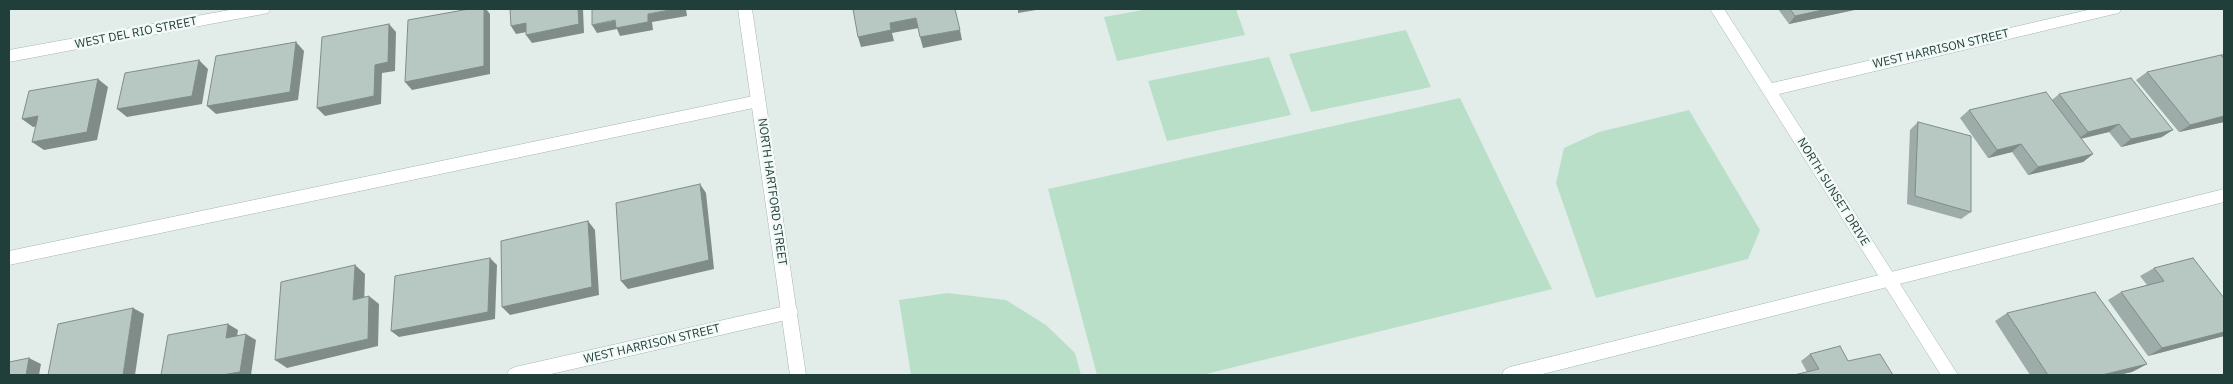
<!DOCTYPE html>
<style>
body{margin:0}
#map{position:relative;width:2233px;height:384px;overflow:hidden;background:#e2ede9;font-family:"IBM Plex Sans",sans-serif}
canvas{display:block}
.frame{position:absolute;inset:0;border:10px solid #203f3b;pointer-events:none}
</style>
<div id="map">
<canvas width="2233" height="384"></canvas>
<div class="frame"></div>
</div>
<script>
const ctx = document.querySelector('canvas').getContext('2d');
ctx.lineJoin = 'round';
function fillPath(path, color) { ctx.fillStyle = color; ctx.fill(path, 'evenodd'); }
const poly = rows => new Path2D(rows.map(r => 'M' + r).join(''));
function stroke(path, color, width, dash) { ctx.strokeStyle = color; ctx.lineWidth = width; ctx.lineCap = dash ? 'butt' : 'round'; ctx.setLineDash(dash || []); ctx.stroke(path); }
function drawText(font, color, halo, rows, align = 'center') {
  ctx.font = font + ' "IBM Plex Sans",sans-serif'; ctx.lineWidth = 5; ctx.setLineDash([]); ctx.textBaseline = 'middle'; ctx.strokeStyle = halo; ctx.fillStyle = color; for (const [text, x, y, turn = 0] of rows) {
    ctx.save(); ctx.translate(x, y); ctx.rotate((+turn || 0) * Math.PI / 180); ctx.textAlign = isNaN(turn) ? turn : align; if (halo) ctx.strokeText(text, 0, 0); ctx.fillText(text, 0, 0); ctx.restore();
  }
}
const green = poly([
 [1148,9,1236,9,1245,35,1117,61,1104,17],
 [1406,30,1431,87,1311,112,1289,54],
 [1269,57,1291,115,1167,141,1148,81],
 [1460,98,1552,289,1202,375,1097,375,1048,189],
 [1689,110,1760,230,1748,259,1596,298,1556,183,1564,148,1599,132],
 [948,293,1006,300,1046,325,1075,353,1081,375,911,375,899,300]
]);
const service = poly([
 [758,95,763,97,765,101,763,105,758,107,9,265,9,251,758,95],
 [2224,189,2224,202,1539,375,1502,375,1504,370,1510,367,2224,189]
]);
const minor = poly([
 [235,9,270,9,268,13,263,14,9,62,9,50,235,9],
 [1710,9,1724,9,1772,83,2092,9,2121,9,2119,13,2114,14,1779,94,1958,375,1941,375,1710,9],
 [790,305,796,307,798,312,796,317,790,319,547,375,507,375,509,370,515,367,790,305]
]);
const tertiary = poly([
 [738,9,752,9,806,375,790,375,738,9]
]);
const wall = poly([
 [1778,9,1859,9,1789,24],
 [2224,53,2224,122,2179,132,2136,80,2147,72,2221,55],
 [2059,94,2162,137,2121,147,2109,132,2081,139,2093,154,2083,162,2028,175,2012,152,1988,158,1960,118,1969,110,2052,100],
 [1918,122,1971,212,1961,219,1907,204,1910,130],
 [2154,268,2224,298,2224,336,2148,356,2108,300,2121,292,2147,285,2140,276],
 [2007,313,2147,364,2132,372,2118,375,2030,375,1995,321],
 [1810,354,1848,361,1807,372,1801,361]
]);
const shadedWall = poly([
 [484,9,486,9,490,14,490,74,412,90,405,82],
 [578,9,583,9,584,33,532,43,526,35],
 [675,9,686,9,687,16,652,22,653,30,620,36,617,29,597,33,592,25],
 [1018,9,1042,9,1018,13],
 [1827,9,1859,9,1789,24,1795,16],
 [916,18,919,28,892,33,894,41,861,47,858,37,890,23],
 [526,23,532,31,516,34,511,26],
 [389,24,396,32,395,71,382,73,381,104,325,116,317,108,375,65],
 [960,30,962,40,923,48,920,37],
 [296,42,304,51,298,100,216,114,207,106],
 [199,60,208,69,202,104,127,117,117,109],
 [98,79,108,87,97,140,44,150,32,142],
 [38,116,49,124,33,127,22,119],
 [2224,116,2224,122,2179,132,2190,125],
 [2119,124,2109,132,2078,139,2088,132],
 [2173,130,2162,137,2121,147,2131,139],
 [2021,144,2012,152,1988,158,1997,150],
 [2093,154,2083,162,2028,175,2038,167],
 [700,184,706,193,714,269,628,289,621,281],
 [588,221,595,230,599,295,510,315,502,307],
 [490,258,497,265,495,319,399,337,391,331],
 [355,265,365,274,364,308,353,300],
 [369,296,379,304,378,346,287,368,275,360],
 [133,308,144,314,135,375,123,375],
 [228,324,238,330,236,344,226,338],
 [2224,332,2224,336,2148,356,2162,348],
 [246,334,256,340,251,375,222,375],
 [29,358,41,364,39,375,26,375],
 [2147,364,2132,372,2118,375,2102,375]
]);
const building = poly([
 [469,9,484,9,484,66,405,82,408,20,469,9],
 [510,9,578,9,579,24,526,35,526,23,511,26,510,9],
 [592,9,675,9,648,14,648,22,616,28,615,20,592,25,592,9],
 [853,9,955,9,960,30,920,37,916,18,890,23,891,30,858,37,853,9],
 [1790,9,1827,9,1795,16,1790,9],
 [389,24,388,62,375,65,374,96,317,108,322,37,389,24],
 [296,42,290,92,207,106,216,56,296,42],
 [2221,55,2224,59,2224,116,2190,125,2147,72,2221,55],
 [199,60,192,96,117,109,125,73,199,60],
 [2131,78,2173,130,2131,139,2119,124,2088,132,2059,94,2131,78],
 [98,79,87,132,32,142,38,116,22,119,29,91,98,79],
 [2046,92,2093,154,2038,167,2021,144,1997,150,1969,110,2046,92],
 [1918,122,1971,136,1971,212,1915,196,1918,122],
 [700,184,709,260,621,281,616,203,700,184],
 [588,221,592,287,502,307,501,241,588,221],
 [490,258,488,312,391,331,395,276,490,258],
 [2193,258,2224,298,2224,332,2162,348,2121,292,2164,281,2154,268,2193,258],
 [355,265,353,300,369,296,368,339,275,360,281,282,355,265],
 [2095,292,2147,364,2102,375,2048,375,2007,313,2095,292],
 [133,308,123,375,48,375,58,324,133,308],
 [228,324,226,338,246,334,240,372,222,375,161,375,168,335,228,324],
 [1840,346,1848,361,1880,354,1893,375,1794,375,1819,369,1810,354,1840,346],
 [29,358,26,375,9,375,9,362,29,358]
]);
const streetNames = [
 ["WEST DEL RIO STREET",136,33,-11],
 ["WEST HARRISON STREET",1941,49,-13],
 ["NORTH HARTFORD STREET",772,192,82],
 ["NORTH SUNSET DRIVE",1833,192,58],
 ["WEST HARRISON STREET",652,344,-13]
];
fillPath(green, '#b9dfc9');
stroke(service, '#a4b5b1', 1);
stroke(minor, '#a4b5b1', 1);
stroke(tertiary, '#a4b5b1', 1);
fillPath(service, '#fff');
fillPath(minor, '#fff');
fillPath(tertiary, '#fff');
fillPath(wall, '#9daca8');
fillPath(shadedWall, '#808c88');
fillPath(building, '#b7c8c3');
stroke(building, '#808c88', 1);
drawText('12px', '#203f3b', '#f2f9f7', streetNames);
</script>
